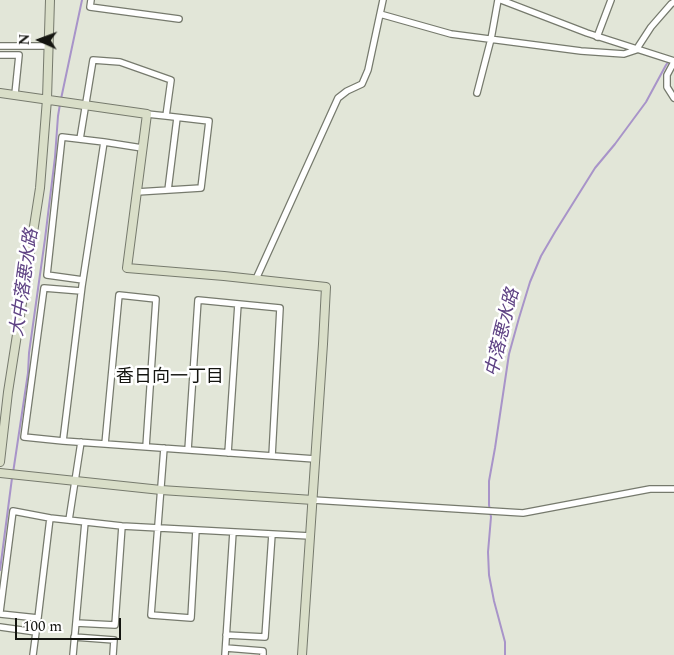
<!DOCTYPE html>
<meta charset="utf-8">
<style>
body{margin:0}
#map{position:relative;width:674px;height:655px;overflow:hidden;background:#e2e6d8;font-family:Spectral,serif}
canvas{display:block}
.north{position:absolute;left:15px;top:15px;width:50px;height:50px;-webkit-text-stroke:4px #fff;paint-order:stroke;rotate:272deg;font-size:14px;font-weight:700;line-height:20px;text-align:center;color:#141510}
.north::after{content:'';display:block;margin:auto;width:18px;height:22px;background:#141510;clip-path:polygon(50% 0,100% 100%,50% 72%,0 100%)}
.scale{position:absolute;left:15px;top:618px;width:106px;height:22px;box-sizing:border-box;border:2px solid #141510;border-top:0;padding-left:6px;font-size:15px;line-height:18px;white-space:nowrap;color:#141510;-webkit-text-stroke:4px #fff;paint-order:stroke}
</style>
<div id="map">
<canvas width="674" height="655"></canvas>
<div class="north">N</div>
<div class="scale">100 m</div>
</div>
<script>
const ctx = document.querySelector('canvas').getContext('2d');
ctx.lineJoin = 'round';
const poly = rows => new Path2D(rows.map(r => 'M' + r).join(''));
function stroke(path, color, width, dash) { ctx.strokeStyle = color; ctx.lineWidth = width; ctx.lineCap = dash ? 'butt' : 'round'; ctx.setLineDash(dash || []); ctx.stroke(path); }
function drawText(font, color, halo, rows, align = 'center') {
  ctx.font = font + ' Spectral,"Noto Sans JP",serif'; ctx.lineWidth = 5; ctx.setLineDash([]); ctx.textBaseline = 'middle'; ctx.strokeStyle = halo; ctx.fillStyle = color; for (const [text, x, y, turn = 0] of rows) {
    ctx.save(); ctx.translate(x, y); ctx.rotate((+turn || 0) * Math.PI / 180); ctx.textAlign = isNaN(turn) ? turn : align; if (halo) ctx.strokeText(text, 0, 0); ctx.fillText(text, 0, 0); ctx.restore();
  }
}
const stream = poly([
 [61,99,82,0],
 [13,473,28,373,29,353,45,239,55,157,58,116,60,104],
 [0,570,12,478],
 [505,655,505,642,494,601,489,575,488,552,491,517,489,505,489,481,495,448,509,354,519,318,530,282,541,256,555,232,595,168,615,144,646,102,666,65,669,61]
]);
const street = poly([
 [91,0,90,7,179,19],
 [501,0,587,33,674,61],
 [380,14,451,34,581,51,624,54,636,50,651,27,671,4,674,2],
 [597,37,611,0],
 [0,46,49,46],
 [0,55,19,55,15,94],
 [674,62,667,75,667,87,674,98],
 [477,93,491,39,498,0],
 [80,139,93,60,120,62,171,80,166,116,147,114],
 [168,190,177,118],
 [137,192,201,188,209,121,166,116],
 [256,279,338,98,347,91,362,84,368,70,383,0],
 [83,280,47,275,62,137,104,142],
 [81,291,44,288,24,437,63,441,315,459],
 [63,441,82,286,104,142,142,148],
 [105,444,119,295,156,299,146,447],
 [164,448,151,615,191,618,196,530],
 [188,450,198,300,280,308,272,456],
 [228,453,238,304],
 [313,500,523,513,650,489,674,489],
 [69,520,81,442],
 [0,612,13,511,50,518],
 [0,614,38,618,50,518,122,526,310,536],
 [76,623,115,625,122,526],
 [0,627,36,632,33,655],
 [226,635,265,637,272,534],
 [74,637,114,640,113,655],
 [226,648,263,651,263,655],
 [73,655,85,522],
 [225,655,233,532]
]);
const secondary = poly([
 [0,93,147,114,127,268,224,276,326,287,323,344,302,655],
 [0,462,8,392,40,188,47,99,50,0],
 [0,473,161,490,313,500]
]);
const waterNames = [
 ["大中落悪水路",26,283,-82],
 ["中落悪水路",504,333,-76]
];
const neighbourhoodNames = [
 ["香日向一丁目",170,378]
];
stroke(stream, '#a894c9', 2);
stroke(street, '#767a6d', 8);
stroke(secondary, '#767a6d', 10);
stroke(street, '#fff', 5.5);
stroke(secondary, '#d9dec8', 8);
drawText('italic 18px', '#5e4284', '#fff', waterNames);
drawText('18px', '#141510', '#fff', neighbourhoodNames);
</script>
